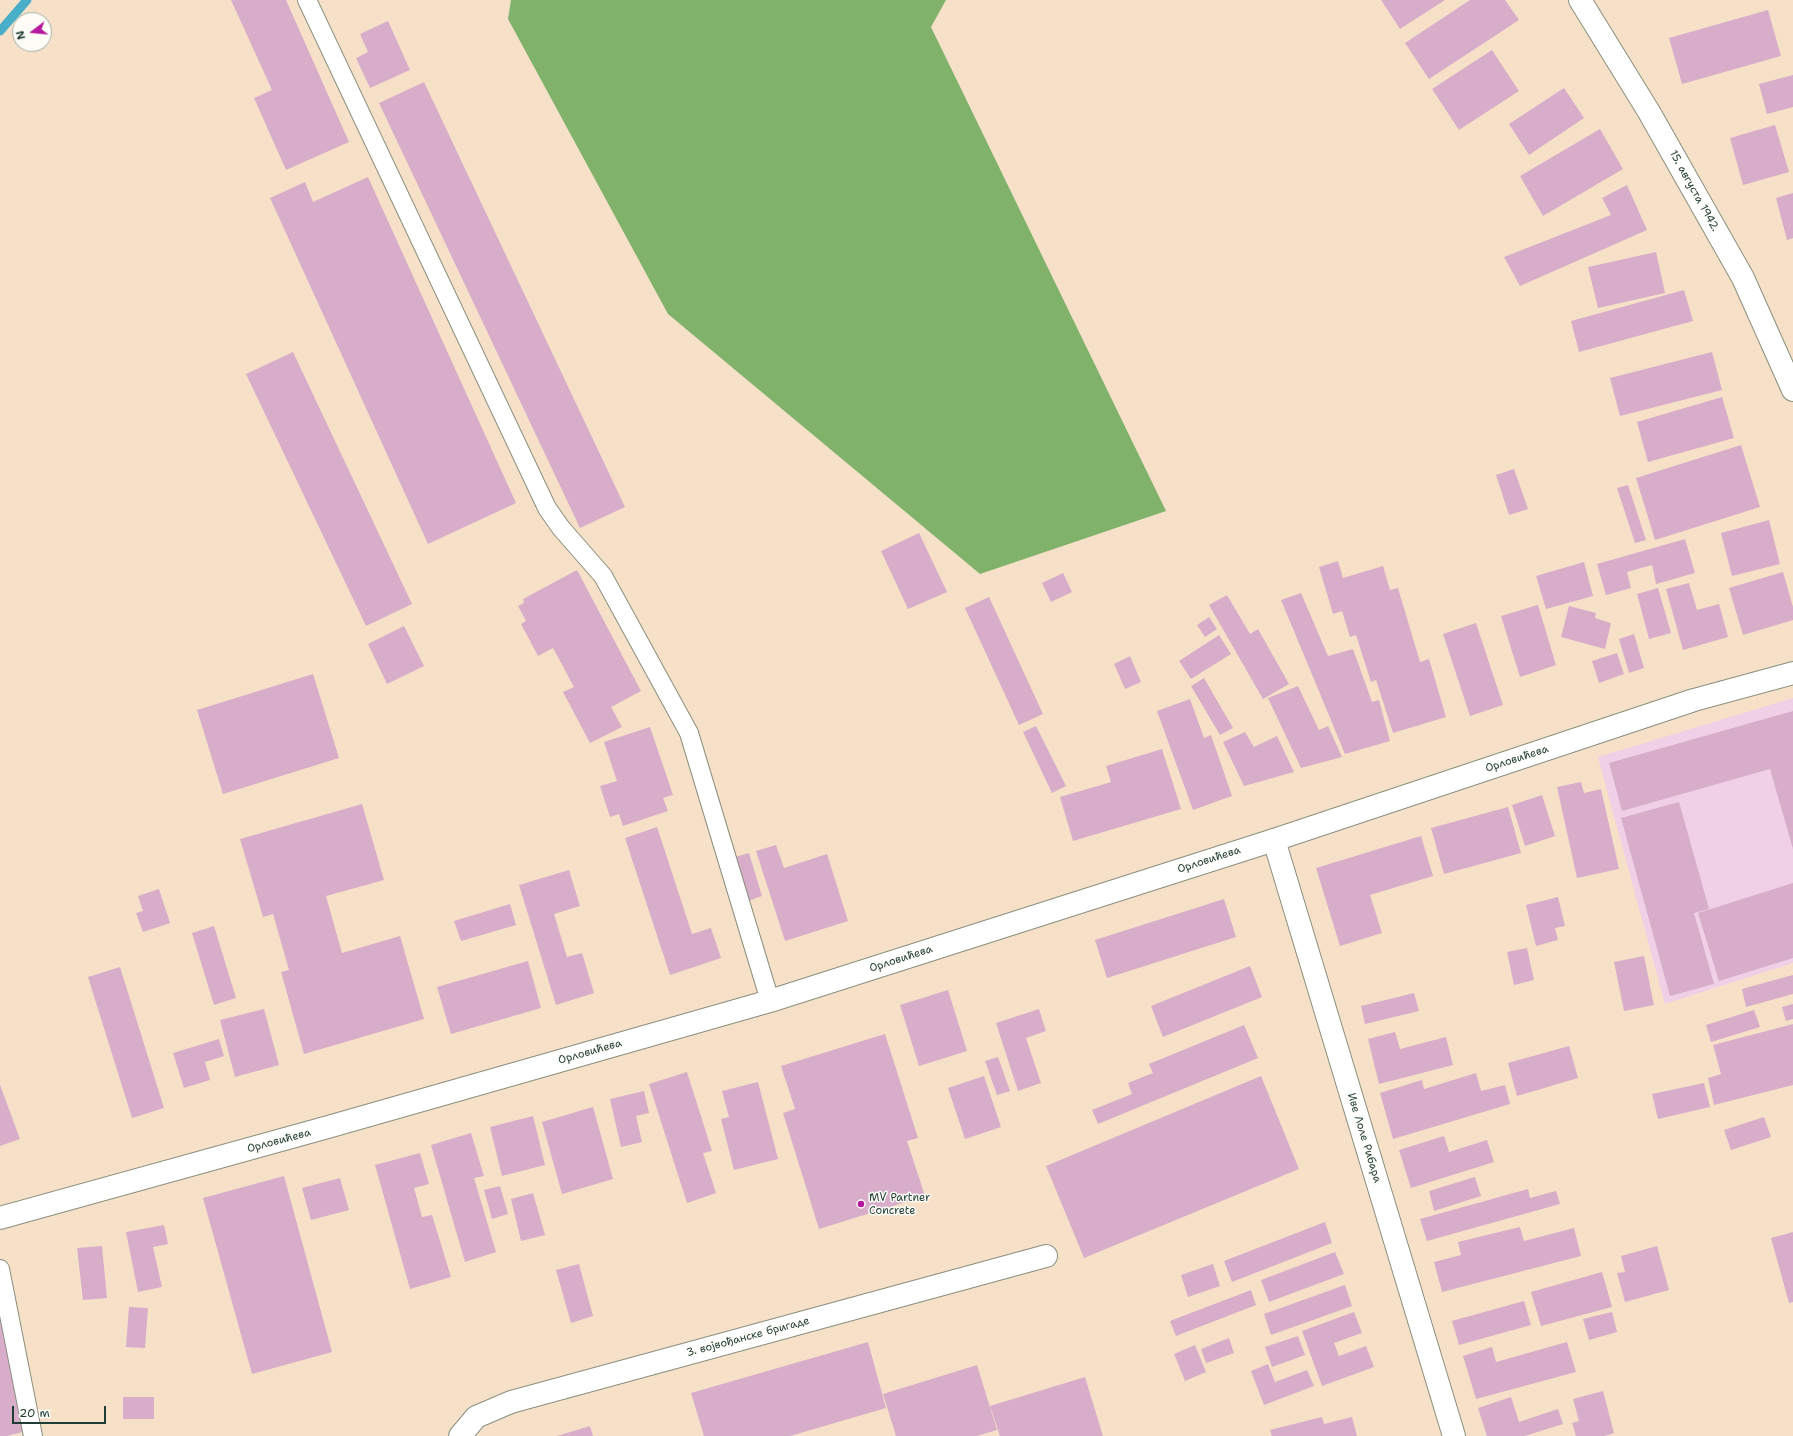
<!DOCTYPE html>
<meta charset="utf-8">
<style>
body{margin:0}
#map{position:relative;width:1793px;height:1436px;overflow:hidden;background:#f6e1c8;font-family:"Shantell Sans",sans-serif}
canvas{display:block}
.north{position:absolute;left:12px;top:12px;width:40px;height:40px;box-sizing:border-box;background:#fdfcf7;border:1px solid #a4b0a9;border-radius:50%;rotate:254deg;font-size:11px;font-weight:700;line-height:16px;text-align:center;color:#1f3d34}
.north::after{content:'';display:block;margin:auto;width:14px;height:18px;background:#b5179e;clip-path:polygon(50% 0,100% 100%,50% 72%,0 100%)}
.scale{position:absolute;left:12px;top:1406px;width:94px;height:18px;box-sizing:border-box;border:2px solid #1f3d34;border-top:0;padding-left:5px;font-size:12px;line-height:14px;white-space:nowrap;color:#1f3d34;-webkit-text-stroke:3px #fdfcf7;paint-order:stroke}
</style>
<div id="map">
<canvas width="1793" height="1436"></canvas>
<div class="north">N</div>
<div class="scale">20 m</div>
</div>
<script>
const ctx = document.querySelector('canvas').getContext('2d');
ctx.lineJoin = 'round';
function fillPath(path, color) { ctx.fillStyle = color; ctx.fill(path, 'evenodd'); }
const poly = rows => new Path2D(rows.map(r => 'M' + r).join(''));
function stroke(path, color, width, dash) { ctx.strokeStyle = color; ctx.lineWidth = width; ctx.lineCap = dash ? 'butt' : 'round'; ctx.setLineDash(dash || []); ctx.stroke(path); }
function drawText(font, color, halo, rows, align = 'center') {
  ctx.font = font + ' "Shantell Sans",sans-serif'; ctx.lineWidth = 3; ctx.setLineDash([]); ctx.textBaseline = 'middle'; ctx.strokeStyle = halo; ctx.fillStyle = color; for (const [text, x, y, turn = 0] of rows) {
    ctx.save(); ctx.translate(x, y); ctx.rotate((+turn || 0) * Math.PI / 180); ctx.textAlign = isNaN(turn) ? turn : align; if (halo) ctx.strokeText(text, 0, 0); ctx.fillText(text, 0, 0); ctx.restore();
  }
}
const built = poly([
 [1793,698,1793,963,1665,1004,1598,757]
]);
const forest = poly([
 [511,0,946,0,931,27,1166,511,980,574,668,314,508,19]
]);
const stream = poly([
 [0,31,27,0]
]);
const building = poly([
 [231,0,286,0,349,142,286,170,254,98,272,90],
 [1381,0,1445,0,1400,29],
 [1470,0,1505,0,1519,20,1429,79,1405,43],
 [1768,10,1781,56,1682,84,1669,38],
 [388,21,410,70,370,88,356,58,368,52,360,34],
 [1492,50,1519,91,1459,130,1432,89],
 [1793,75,1793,107,1767,114,1759,84],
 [424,82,625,507,580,528,379,103],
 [1564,88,1584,118,1529,155,1509,124],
 [1775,125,1789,172,1743,185,1730,138],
 [1600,129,1623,169,1543,216,1520,176],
 [368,177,516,503,428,544,270,198,305,182,313,202],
 [1627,185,1647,230,1520,286,1504,257,1611,215,1602,198],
 [1793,193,1793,238,1787,240,1776,198],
 [1656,252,1665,293,1598,308,1588,267],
 [1684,290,1693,321,1579,352,1571,321],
 [293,352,412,604,366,626,246,374],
 [1712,352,1722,390,1620,416,1610,378],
 [1722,397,1734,438,1648,462,1637,422],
 [1741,445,1760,507,1655,540,1636,478],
 [1514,469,1528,509,1509,515,1496,475],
 [1628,485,1646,540,1635,543,1617,488],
 [1769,520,1780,564,1732,576,1721,533],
 [919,533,947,592,908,609,881,551],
 [1685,539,1695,573,1656,584,1652,565,1627,572,1631,588,1606,595,1597,564],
 [1338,561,1343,578,1383,566,1390,590,1398,588,1420,662,1429,659,1446,717,1393,733,1376,680,1371,682,1356,635,1350,637,1342,611,1333,614,1319,567],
 [1584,562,1593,596,1546,609,1536,576],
 [577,570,641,691,611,707,622,727,590,743,563,692,574,687,553,648,538,656,521,624,526,621,518,606,524,603,523,599],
 [1783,572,1793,607,1793,620,1743,635,1729,588],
 [1063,573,1072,592,1051,602,1042,583],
 [1689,583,1697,610,1719,604,1728,637,1683,650,1666,589],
 [1658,588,1671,633,1649,639,1637,594],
 [1301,593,1328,656,1353,649,1372,702,1379,700,1390,741,1345,754,1281,600],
 [1227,595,1250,634,1258,629,1289,684,1263,699,1209,605],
 [989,597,1043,714,1019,725,965,608],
 [1538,605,1556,665,1520,677,1501,616],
 [1569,606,1596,613,1595,618,1611,623,1605,649,1561,637],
 [1209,617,1217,629,1205,637,1197,625],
 [1476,623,1503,705,1470,716,1443,634],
 [404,626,424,666,387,684,368,644],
 [1634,634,1644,668,1629,673,1619,639],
 [1219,635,1231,654,1191,679,1179,661],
 [1617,653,1624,674,1599,683,1592,661],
 [1130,656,1141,682,1125,689,1114,664],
 [313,674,339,758,223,794,197,710],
 [1204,678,1233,728,1220,735,1191,686],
 [1298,686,1319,730,1328,726,1342,757,1301,768,1268,698],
 [1190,699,1204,738,1211,735,1232,796,1193,810,1157,711],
 [1793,711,1793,849,1770,769,1622,811,1609,763],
 [1036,726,1066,786,1052,793,1023,732],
 [650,727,673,795,663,798,668,811,623,826,619,814,610,817,600,786,617,781,604,742],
 [1245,732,1254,747,1277,736,1294,772,1244,786,1223,742],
 [1162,749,1181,809,1073,841,1060,797,1111,782,1106,766],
 [1581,782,1584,793,1601,789,1619,869,1577,878,1557,787],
 [1542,795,1555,836,1525,846,1512,805],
 [1679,802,1709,909,1694,913,1714,984,1670,996,1621,818],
 [362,804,384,880,326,896,342,953,400,936,424,1019,304,1054,281,972,289,970,273,914,263,917,240,839],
 [1508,807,1521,853,1444,874,1431,828],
 [657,827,692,934,711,928,721,958,670,975,625,838],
 [1421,836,1433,876,1370,895,1382,933,1340,946,1316,868],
 [776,845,784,868,827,854,848,921,785,941,756,851],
 [749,853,762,896,748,901,735,857],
 [569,870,580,906,554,914,567,957,582,953,594,993,556,1005,519,885],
 [1793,883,1793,958,1719,981,1698,913],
 [159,889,170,923,143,932,136,913,143,911,138,896],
 [1558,897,1565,926,1555,928,1558,940,1536,946,1526,905],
 [1224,899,1236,937,1107,978,1095,940],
 [510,904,516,925,461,941,454,921],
 [214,926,236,998,214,1005,192,933],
 [1527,948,1534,980,1514,985,1507,952],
 [1644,956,1654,1005,1624,1011,1614,962],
 [528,961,541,1008,451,1034,437,987],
 [1250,966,1262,997,1163,1037,1151,1006],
 [120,967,164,1108,132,1118,88,977],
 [1793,975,1793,994,1746,1007,1742,989],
 [948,990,967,1051,919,1066,900,1005],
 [1414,993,1419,1011,1365,1024,1361,1006],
 [1793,1004,1793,1019,1786,1021,1782,1007],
 [264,1009,279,1065,235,1077,220,1020],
 [1039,1009,1046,1031,1026,1038,1041,1083,1018,1091,996,1023],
 [1754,1010,1760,1027,1711,1042,1706,1025],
 [1793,1024,1793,1085,1714,1105,1708,1078,1721,1074,1713,1045],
 [1244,1025,1258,1058,1098,1124,1092,1110,1132,1094,1128,1083,1153,1073,1149,1064],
 [1395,1032,1400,1049,1446,1037,1453,1065,1379,1084,1368,1039],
 [885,1034,918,1138,907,1141,925,1196,819,1229,783,1113,795,1109,781,1066],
 [219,1039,224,1056,205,1062,210,1080,184,1088,173,1053],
 [1569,1046,1578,1078,1517,1096,1508,1063],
 [998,1057,1010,1091,997,1095,985,1061],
 [687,1072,712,1151,703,1153,716,1193,687,1203,649,1084],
 [1476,1073,1481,1091,1505,1085,1510,1104,1393,1139,1380,1093,1422,1080,1424,1089],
 [984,1076,1001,1127,965,1139,948,1088],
 [1261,1076,1299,1169,1084,1258,1046,1166],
 [758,1082,778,1159,734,1170,721,1119,729,1117,722,1091],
 [1704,1083,1710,1107,1658,1119,1652,1094],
 [0,1085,20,1139,0,1146],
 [644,1091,649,1113,636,1116,642,1142,621,1147,610,1099],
 [593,1107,613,1179,562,1194,542,1122],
 [533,1116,545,1165,502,1176,490,1127],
 [1764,1117,1771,1137,1731,1150,1724,1130],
 [471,1133,484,1176,474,1178,496,1252,465,1262,431,1145],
 [1444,1136,1449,1152,1487,1140,1494,1162,1411,1188,1399,1150],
 [420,1153,429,1184,414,1188,422,1217,432,1215,451,1277,410,1289,375,1165],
 [284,1176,332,1352,252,1374,203,1198],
 [1475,1177,1481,1196,1434,1211,1429,1191],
 [340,1178,349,1210,311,1220,302,1188],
 [500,1186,508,1214,492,1219,484,1190],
 [1528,1189,1530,1198,1556,1191,1560,1204,1427,1241,1420,1219],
 [533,1193,545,1235,521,1241,511,1199],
 [1325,1222,1332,1243,1232,1282,1224,1261],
 [164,1225,168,1244,153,1247,162,1287,138,1292,126,1232],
 [1520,1227,1524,1241,1574,1228,1581,1256,1442,1292,1434,1262,1461,1255,1458,1242],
 [1793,1232,1793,1302,1789,1303,1771,1238],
 [102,1246,107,1298,83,1300,77,1248],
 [1657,1246,1669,1290,1625,1302,1617,1273,1625,1272,1621,1256],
 [1335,1252,1344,1274,1269,1302,1261,1280],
 [579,1264,593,1316,571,1323,556,1270],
 [1213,1264,1220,1286,1188,1297,1181,1275],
 [1602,1272,1612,1307,1541,1326,1531,1292],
 [1345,1285,1352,1306,1271,1335,1264,1314],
 [1251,1290,1256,1305,1176,1336,1170,1321],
 [1524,1301,1531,1325,1459,1345,1452,1321],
 [129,1307,148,1308,145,1348,126,1347],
 [1354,1312,1362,1333,1334,1343,1339,1356,1366,1346,1374,1367,1322,1386,1302,1331],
 [1612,1312,1617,1332,1589,1340,1583,1319],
 [0,1313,30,1430,7,1436,0,1436],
 [1298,1336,1305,1355,1272,1367,1265,1347],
 [1229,1338,1234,1353,1206,1363,1201,1349],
 [868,1342,886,1408,790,1436,704,1436,691,1393],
 [1567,1342,1576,1372,1476,1399,1463,1356,1492,1347,1496,1362],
 [1195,1345,1206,1372,1185,1381,1174,1354],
 [1268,1364,1275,1382,1307,1370,1314,1386,1264,1405,1251,1371],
 [977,1365,997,1430,977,1436,896,1436,883,1394],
 [1085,1377,1103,1436,1000,1436,990,1406],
 [1603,1391,1614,1433,1605,1436,1576,1436,1572,1423,1579,1421,1573,1399],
 [123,1397,154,1397,154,1419,123,1419],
 [1511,1397,1519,1422,1558,1409,1563,1424,1525,1436,1487,1436,1478,1408],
 [1322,1417,1324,1424,1352,1417,1357,1436,1272,1436,1270,1430],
 [590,1426,593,1436,557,1436]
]);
const lane = poly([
 [307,0,547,508,561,528,603,576,689,733,770,1001],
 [0,1269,33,1436]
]);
const street = poly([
 [1274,840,1454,1436],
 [460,1436,476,1417,511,1402,1046,1256]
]);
const secondary = poly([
 [1580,0,1649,112,1743,278,1793,390],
 [0,1218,328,1127,770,1001,1274,840,1694,700,1793,673]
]);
const markers = [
 [861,1204,4,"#b5179e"]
];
const streetNames = [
 ["15. августа 1942.",1694,191,61],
 ["Орловићева",1517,759,-18],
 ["Орловићева",1209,860,-18],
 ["Орловићева",901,959,-18],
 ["Орловићева",590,1052,-16],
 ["Иве Лоле Рибара",1364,1138,73],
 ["Орловићева",279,1141,-15],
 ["3. војвођанске бригаде",748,1337,-15]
];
const poiNames = [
 ["MV Partner",869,1198],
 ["Concrete",869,1211]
];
fillPath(built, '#efd0e6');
fillPath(forest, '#81b26c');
stroke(stream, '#49afc8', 9);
fillPath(building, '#d7adca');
stroke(lane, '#8a8f7e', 20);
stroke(street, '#8a8f7e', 24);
stroke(secondary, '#8a8f7e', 24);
stroke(lane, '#fff', 18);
stroke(street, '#fff', 22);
stroke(secondary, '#fff', 22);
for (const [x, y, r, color] of markers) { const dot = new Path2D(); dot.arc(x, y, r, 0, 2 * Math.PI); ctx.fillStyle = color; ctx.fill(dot); stroke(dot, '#fdfcf7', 1.5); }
drawText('11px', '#1f3d34', '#fdfcf7', streetNames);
drawText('11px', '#1f3d34', '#fdfcf7', poiNames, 'left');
</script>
